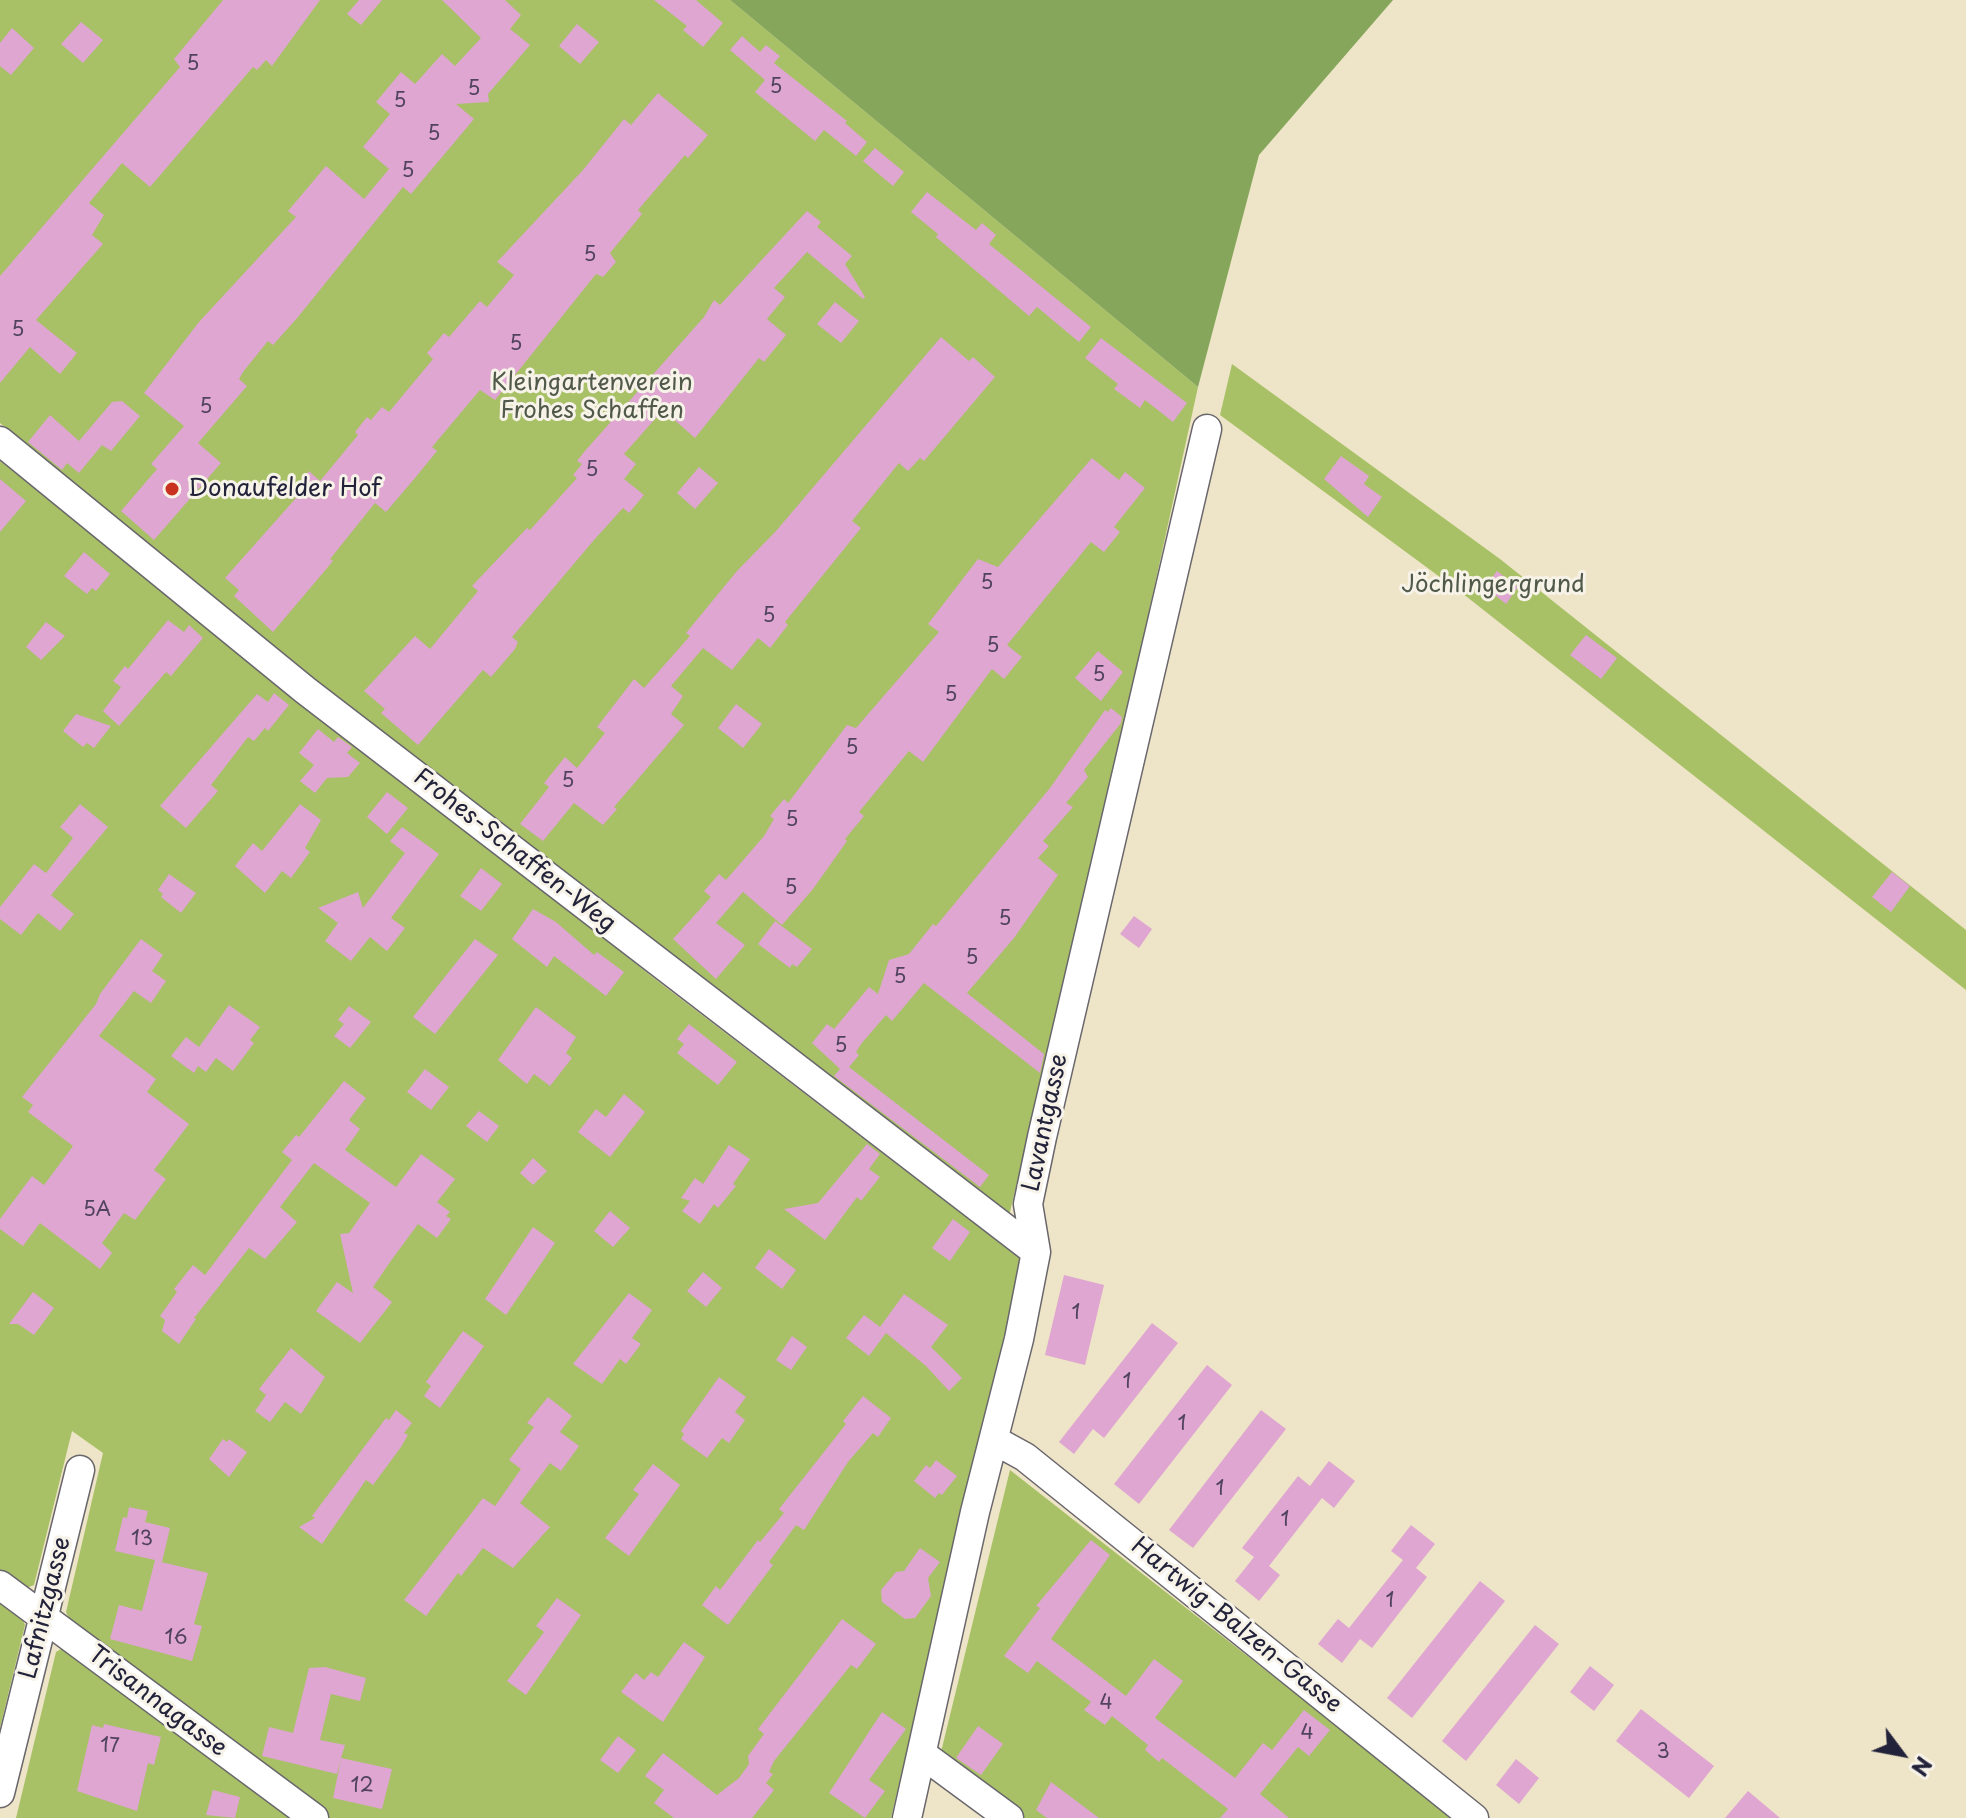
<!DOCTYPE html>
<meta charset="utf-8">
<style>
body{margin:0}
#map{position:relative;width:1966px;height:1818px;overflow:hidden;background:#eee4c7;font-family:"Playpen Sans",sans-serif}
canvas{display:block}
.north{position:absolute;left:1862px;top:1714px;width:80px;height:80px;-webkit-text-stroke:6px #f7f3e8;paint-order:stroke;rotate:122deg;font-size:22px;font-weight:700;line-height:32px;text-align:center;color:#22223b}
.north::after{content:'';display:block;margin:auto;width:28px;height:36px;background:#22223b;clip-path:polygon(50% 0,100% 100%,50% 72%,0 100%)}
</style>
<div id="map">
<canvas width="1966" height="1818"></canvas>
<div class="north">N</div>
</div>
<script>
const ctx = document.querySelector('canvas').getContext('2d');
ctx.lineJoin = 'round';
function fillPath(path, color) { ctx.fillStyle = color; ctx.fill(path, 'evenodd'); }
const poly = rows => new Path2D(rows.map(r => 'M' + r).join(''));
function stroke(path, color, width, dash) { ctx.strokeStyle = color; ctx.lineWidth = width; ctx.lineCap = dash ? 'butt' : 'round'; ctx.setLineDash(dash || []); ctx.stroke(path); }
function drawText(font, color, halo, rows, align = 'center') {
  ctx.font = font + ' "Playpen Sans",sans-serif'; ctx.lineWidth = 6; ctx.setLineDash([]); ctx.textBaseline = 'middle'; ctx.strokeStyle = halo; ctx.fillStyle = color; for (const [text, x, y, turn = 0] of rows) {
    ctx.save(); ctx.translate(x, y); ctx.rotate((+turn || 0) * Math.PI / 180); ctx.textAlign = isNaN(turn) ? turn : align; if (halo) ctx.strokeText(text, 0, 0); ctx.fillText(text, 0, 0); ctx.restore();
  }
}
const green = poly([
 [0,0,730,0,1198,387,1113,776,1009,1216,177,574,0,423],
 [1232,364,1500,559,1966,930,1966,990,1467,597,1220,415],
 [0,461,664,986,1022,1260,891,1818,325,1818,73,1627,66,1612,103,1453,72,1431,34,1585,21,1590,0,1574],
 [1010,1470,1384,1763,1452,1818,1021,1818,941,1752],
 [0,1597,19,1612,25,1625,0,1728],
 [66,1646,296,1818,16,1818,56,1652]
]);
const forest = poly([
 [730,0,1393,0,1259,155,1198,387]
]);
const building = poly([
 [223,0,320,0,272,66,266,60,257,70,253,67,150,187,122,163,89,203,104,215,92,235,103,244,36,320,77,353,60,374,30,347,0,383,0,276,180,67,174,59],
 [359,0,382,0,361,25,347,14],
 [442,0,505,0,521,15,510,29,530,45,488,94,489,102,456,104,474,119,411,194,403,187,298,317,273,345,268,341,243,372,239,379,247,386,198,443,221,463,154,540,121,511,157,469,151,464,184,426,144,393,199,322,296,217,288,211,326,166,364,199,389,169,363,147,390,114,376,102,401,72,415,84,442,54,455,66,481,38],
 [654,0,696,0,723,23,703,47,683,30,687,26],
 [81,22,103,40,83,63,61,44],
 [577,24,599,42,580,64,559,46],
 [12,28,34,48,11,75,0,66,0,43],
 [742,36,760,52,766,45,780,56,774,63,847,121,845,123,867,142,856,156,824,130,815,141,755,92,765,80,730,50],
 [658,93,708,135,688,158,685,155,638,210,642,214,610,253,616,262,603,277,596,274,495,400,480,390,432,447,437,451,415,478,386,512,375,503,330,559,333,561,273,632,234,596,239,590,225,578,296,498,290,493,309,471,320,481,358,435,355,432,367,417,371,420,382,407,389,412,433,359,427,353,444,333,449,337,480,301,487,307,514,275,497,262,583,170,624,119,631,125],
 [875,148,904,172,893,186,863,161],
 [927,192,976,230,982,223,996,235,989,244,1091,327,1079,342,1037,307,1029,316,936,237,938,234,911,212],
 [807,211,821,222,817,227,852,256,845,264,865,297,863,299,807,252,774,288,785,297,767,319,786,335,764,362,759,358,695,438,663,410,624,454,636,464,624,479,644,495,629,513,623,508,594,540,512,637,518,642,515,649,491,677,483,670,418,745,381,713,385,709,364,691,415,636,430,649,478,591,472,586,527,528,530,530,577,478,573,475,582,464,577,461,584,452,704,317,714,300,720,305],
 [835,302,859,321,841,343,817,324],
 [941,337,969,361,973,357,995,377,924,461,920,458,908,471,899,463,852,521,861,528,785,622,788,625,770,648,758,638,732,670,703,648,671,686,683,696,671,714,684,725,614,807,617,809,603,825,574,803,543,841,520,824,549,787,544,783,565,757,577,768,605,733,597,727,634,679,644,688,690,636,686,633,737,571,776,531],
 [1101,338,1187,403,1173,422,1145,400,1140,408,1114,389,1118,384,1085,358],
 [122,401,140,416,111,451,102,445,79,473,67,463,62,470,28,442,50,415,79,441,112,402],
 [1341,456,1369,476,1364,484,1382,497,1368,517,1324,479],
 [1092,458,1119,480,1125,472,1145,488,1114,527,1120,532,1104,552,1091,542,1007,645,1022,657,1004,679,992,669,923,762,909,751,859,812,864,816,845,839,847,841,813,889,782,925,743,892,716,923,745,945,716,979,673,939,711,897,704,891,719,874,726,880,764,836,774,819,770,816,784,799,788,803,847,725,856,728,939,632,928,624,978,559,998,567],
 [699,467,718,483,695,509,677,493],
 [0,479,26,501,0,532],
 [84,552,110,574,96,591,92,588,87,594,64,576],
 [1497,571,1518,587,1506,604,1485,587],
 [168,620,184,632,189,625,203,638,171,676,166,672,119,726,103,711,121,687,113,681,125,666,128,669],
 [46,622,65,636,41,660,26,647],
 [1586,635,1617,658,1601,679,1570,655],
 [1098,651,1123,672,1101,701,1075,678],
 [274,693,289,705,268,731,265,728,254,741,248,737,211,785,218,791,186,828,160,806,257,694,268,702],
 [736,704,762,724,743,748,718,728],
 [1111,708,1122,717,1121,723,1084,770,1088,777,1066,803,1073,807,1043,841,1049,846,1038,858,1058,875,1014,938,967,993,1044,1054,1040,1073,924,983,892,1021,886,1015,861,1044,856,1052,859,1055,849,1067,989,1175,980,1187,834,1076,840,1069,812,1043,827,1024,834,1029,869,987,878,994,889,960,909,954,933,924,936,926,1050,788,1105,710,1108,712],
 [76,714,111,726,94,748,87,743,83,747,63,731],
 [318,729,334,742,338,737,352,747,347,753,360,763,348,777,327,778,315,793,300,781,314,765,299,753],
 [387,792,408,808,387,834,367,817],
 [80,804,108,827,51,895,74,914,60,931,38,913,21,935,0,919,0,907,34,864,46,873,73,838,60,827],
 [300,804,321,820,305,848,310,852,291,878,282,871,265,893,235,866,253,843,262,851],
 [402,827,439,854,391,918,405,928,387,951,370,937,351,961,325,941,338,923,318,908,358,892,363,908,405,853,390,841],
 [481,868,502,884,481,911,460,896],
 [1892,872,1910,886,1891,912,1872,897],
 [169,874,196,893,181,913,161,897,163,894,158,890],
 [533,909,556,922,594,955,597,952,624,972,606,996,554,956,547,967,512,939],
 [1134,916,1152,929,1139,948,1120,934],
 [775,921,812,949,797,967,792,964,790,968,758,944],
 [141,939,163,955,152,971,166,981,151,1003,134,991,99,1036,156,1079,147,1092,189,1124,154,1170,166,1179,135,1220,124,1213,102,1243,112,1253,100,1269,40,1223,23,1246,0,1229,0,1219,32,1176,44,1185,73,1146,28,1112,33,1105,22,1097,96,1004,100,994],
 [475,939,498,955,435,1034,413,1017],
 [229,1005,260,1027,250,1040,254,1043,233,1071,216,1058,206,1072,198,1066,194,1073,171,1056,186,1037,199,1047],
 [349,1006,371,1022,350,1048,334,1036,344,1024,338,1020],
 [536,1007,576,1037,566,1053,572,1058,550,1086,534,1074,527,1084,498,1060],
 [689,1024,737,1062,718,1085,677,1053,684,1044,677,1039],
 [425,1069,449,1087,431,1110,407,1092],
 [344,1081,366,1098,349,1120,360,1129,345,1150,396,1187,421,1154,455,1179,437,1202,450,1212,446,1216,451,1219,437,1238,418,1224,390,1262,373,1287,392,1302,360,1343,316,1311,337,1282,353,1293,340,1234,349,1233,370,1203,314,1163,280,1207,297,1222,265,1259,249,1248,194,1318,196,1319,179,1344,162,1331,165,1320,160,1316,177,1292,174,1289,193,1265,205,1275,292,1160,282,1152,296,1135,299,1137],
 [624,1094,645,1112,610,1157,578,1132,596,1109,606,1117],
 [479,1111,499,1126,487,1142,466,1126],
 [867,1144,880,1154,869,1169,880,1177,861,1201,857,1197,825,1240,784,1209,818,1203],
 [729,1145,750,1159,733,1184,736,1186,718,1208,714,1204,700,1224,682,1211,690,1201,681,1198,695,1178,703,1184],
 [533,1158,547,1171,533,1185,520,1173],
 [610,1211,630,1228,613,1247,594,1231],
 [953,1219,970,1232,950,1261,932,1248],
 [533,1227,555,1243,506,1315,485,1299],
 [769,1249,796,1270,782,1289,755,1268],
 [703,1272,722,1288,706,1307,687,1291],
 [1064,1275,1104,1285,1085,1365,1045,1355],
 [33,1292,54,1308,34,1335,18,1324,9,1324],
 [629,1293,652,1310,632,1338,641,1344,626,1364,620,1359,602,1384,573,1364],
 [904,1294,948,1325,931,1347,962,1378,949,1391,926,1366,886,1333,869,1356,846,1338,864,1315,880,1327],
 [1152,1323,1178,1343,1104,1438,1093,1429,1074,1454,1059,1442],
 [463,1331,484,1346,440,1408,424,1396,431,1386,426,1382],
 [792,1336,807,1347,791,1370,776,1360],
 [291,1348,325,1377,301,1414,285,1402,270,1422,255,1411,266,1395,259,1389],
 [1207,1365,1232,1385,1139,1504,1114,1484],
 [719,1377,746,1397,735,1412,745,1420,729,1443,722,1438,707,1458,681,1439,684,1434,681,1431],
 [863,1396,891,1418,878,1437,873,1433,848,1462,804,1530,796,1525,769,1562,773,1565,728,1625,702,1605,716,1586,720,1590,758,1540,760,1542,784,1513,779,1509,846,1424,843,1421],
 [548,1397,572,1416,560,1432,579,1446,561,1471,550,1463,520,1503,550,1527,513,1568,483,1548,461,1576,458,1573,426,1616,404,1600,483,1498,495,1506,521,1469,509,1460,534,1427,527,1423],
 [396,1410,412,1423,404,1433,408,1435,401,1447,373,1485,366,1480,322,1544,299,1527,315,1518,312,1516,386,1418,389,1420],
 [1261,1410,1286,1429,1193,1548,1169,1530],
 [223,1439,227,1442,229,1439,247,1452,229,1477,209,1459],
 [936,1460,957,1476,942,1495,939,1493,935,1498,914,1481,926,1465,930,1468],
 [1329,1461,1355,1481,1334,1508,1322,1498,1269,1566,1280,1575,1259,1601,1235,1581,1254,1557,1242,1548,1298,1476,1310,1486],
 [653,1464,680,1485,629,1556,605,1538,639,1494,633,1490],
 [129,1507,148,1511,145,1522,170,1528,162,1562,157,1561,208,1573,194,1624,202,1626,192,1661,110,1639,119,1605,142,1611,155,1560,115,1551,123,1517,127,1518],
 [1411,1525,1435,1544,1416,1568,1427,1577,1372,1648,1360,1639,1342,1663,1318,1644,1338,1619,1349,1628,1403,1560,1391,1551],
 [1091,1540,1110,1555,1051,1639,1126,1696,1154,1659,1183,1681,1155,1718,1235,1778,1263,1743,1272,1750,1304,1710,1330,1730,1309,1756,1298,1747,1260,1794,1289,1818,1220,1818,1228,1809,1162,1758,1159,1762,1145,1750,1148,1745,1112,1716,1105,1725,1084,1710,1091,1702,1037,1661,1028,1673,1004,1656,1040,1608,1036,1606],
 [920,1548,940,1562,928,1578,931,1596,915,1618,905,1619,882,1602,881,1590,896,1572,904,1571],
 [1480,1581,1505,1601,1412,1718,1387,1698],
 [557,1598,581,1615,526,1695,507,1681,544,1632,536,1626],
 [842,1619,876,1644,857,1669,851,1665,774,1761,769,1772,773,1774,766,1783,774,1790,752,1818,674,1818,654,1803,664,1790,645,1776,663,1753,717,1795,739,1778,749,1764,748,1756,764,1734,758,1729],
 [1535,1625,1559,1644,1466,1761,1442,1741],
 [684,1642,705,1657,663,1722,621,1692,636,1673,644,1680,651,1672,658,1677],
 [1590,1666,1614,1685,1594,1711,1570,1692],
 [325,1667,366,1678,360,1701,331,1694,320,1740,345,1745,341,1758,392,1769,382,1809,333,1798,341,1759,337,1774,262,1756,269,1727,293,1733,309,1668],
 [1641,1709,1714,1766,1689,1798,1616,1741],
 [882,1712,906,1729,869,1780,885,1791,865,1818,829,1793],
 [104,1724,161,1737,154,1765,148,1763,137,1811,77,1791,92,1725,103,1728],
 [978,1726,1003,1744,981,1775,956,1758],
 [618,1736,636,1750,618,1773,600,1760],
 [1516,1759,1539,1778,1519,1804,1496,1785],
 [1051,1782,1099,1818,1047,1818,1036,1810],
 [213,1790,240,1797,235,1818,206,1815],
 [1748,1791,1780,1818,1725,1818]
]);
const street = poly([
 [0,441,305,690,1036,1252],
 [994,1440,1025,1457,1474,1818],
 [0,1585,314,1818],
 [922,1754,1009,1818],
 [0,1793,80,1470],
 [907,1818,975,1512,1019,1339,1036,1252,1028,1204,1042,1137,1207,429]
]);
const markers = [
 [172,489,8,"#c8321e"]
];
const numberNames = [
 ["5",193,64],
 ["5",776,87],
 ["5",474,89],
 ["5",400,101],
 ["5",434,134],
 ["5",408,171],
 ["5",590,255],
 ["5",18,330],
 ["5",516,344],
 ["5",206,407],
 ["5",592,470],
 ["5",987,583],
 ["5",769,616],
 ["5",993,646],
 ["5",1099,675],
 ["5",951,695],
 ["5",852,748],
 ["5",568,781],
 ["5",792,820],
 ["5",791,888],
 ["5",1005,919],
 ["5",972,958],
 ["5",900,977],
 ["5",841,1046],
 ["5A",97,1210],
 ["1",1076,1313],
 ["1",1127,1382],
 ["1",1182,1424],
 ["1",1220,1489],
 ["1",1285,1520],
 ["13",142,1539],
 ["1",1390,1601],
 ["16",176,1638],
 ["4",1106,1703],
 ["4",1307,1733],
 ["17",110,1746],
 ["3",1663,1752],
 ["12",362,1786]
];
const parkNames = [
 ["Kleingartenverein",592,383],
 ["Frohes Schaffen",592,411],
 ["Jöchlingergrund",1493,585]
];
const poiNames = [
 ["Donaufelder Hof",188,489]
];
const streetNames = [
 ["Frohes-Schaffen-Weg",514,851,38],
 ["Lavantgasse",1046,1123,-78],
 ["Lafnitzgasse",46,1608,-76],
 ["Hartwig-Balzen-Gasse",1236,1626,39],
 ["Trisannagasse",157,1702,37]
];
fillPath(green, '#a8c166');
fillPath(forest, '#86a75b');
fillPath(building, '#dea6d0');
stroke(street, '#69666c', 31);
stroke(street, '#fff', 28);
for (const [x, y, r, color] of markers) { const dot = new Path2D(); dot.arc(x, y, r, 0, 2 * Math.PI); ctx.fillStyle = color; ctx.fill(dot); stroke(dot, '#f7f3e8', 3); }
drawText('20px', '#514360', null, numberNames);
drawText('24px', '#515a4a', '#f7f3e8', parkNames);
drawText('24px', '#22223b', '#f7f3e8', poiNames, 'left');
drawText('24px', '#22223b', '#f7f3e8', streetNames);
</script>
